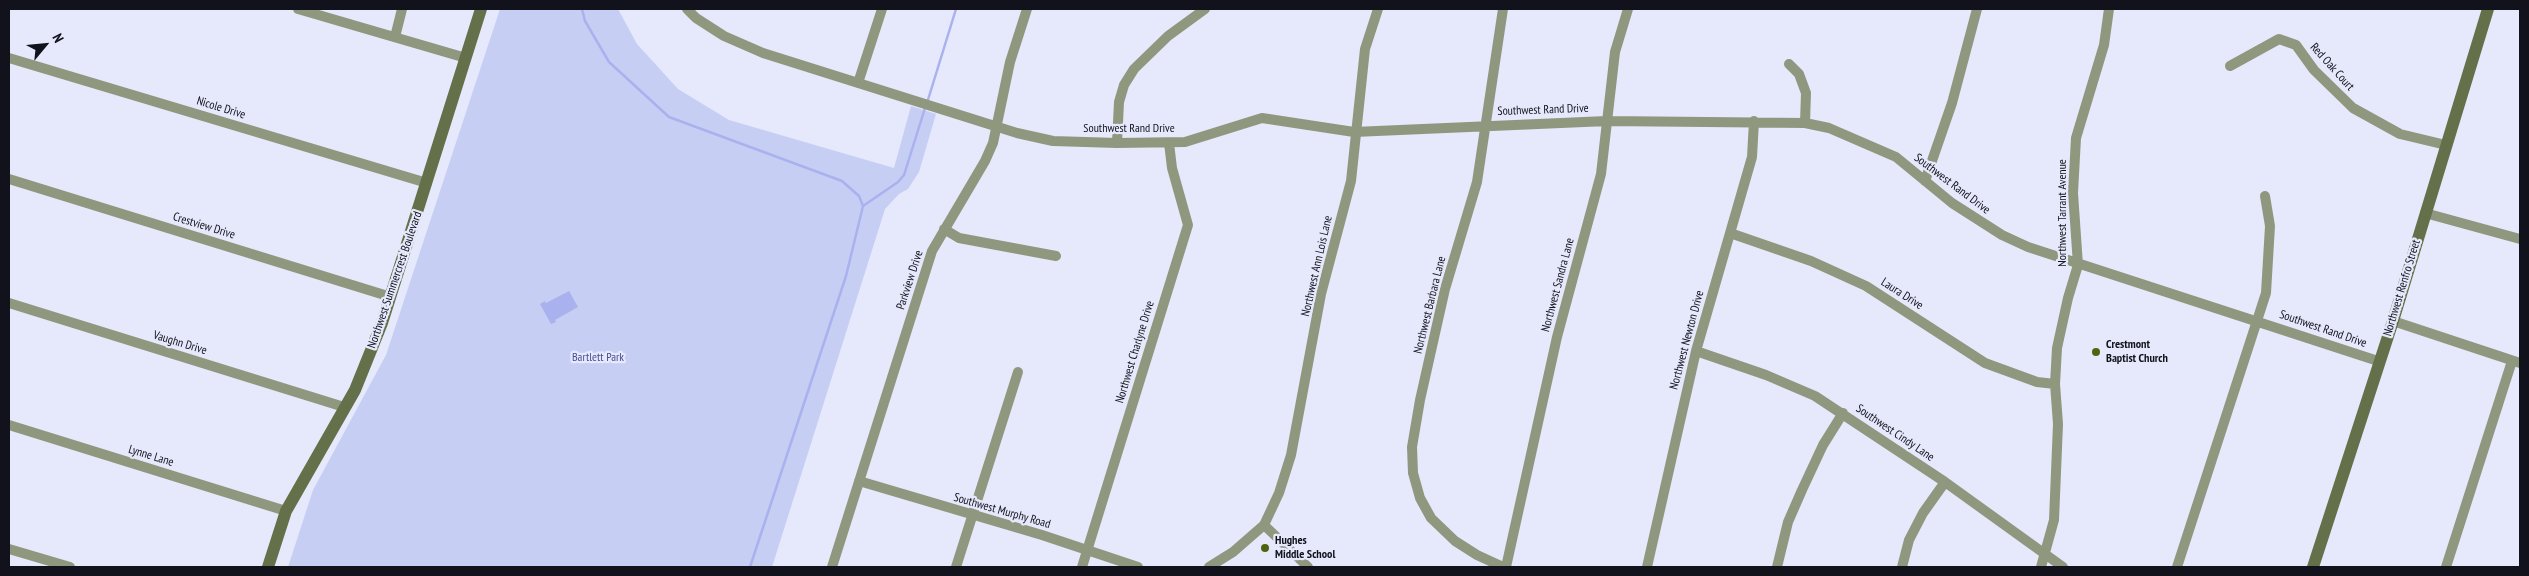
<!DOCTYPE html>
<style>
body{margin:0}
#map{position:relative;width:2529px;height:576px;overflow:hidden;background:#e5e9fb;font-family:"PT Sans Narrow",sans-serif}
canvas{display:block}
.frame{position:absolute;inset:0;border:10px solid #11121c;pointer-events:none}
.north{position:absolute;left:20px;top:20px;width:50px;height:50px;-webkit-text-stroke:4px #e5e9fb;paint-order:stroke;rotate:62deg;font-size:14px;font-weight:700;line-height:20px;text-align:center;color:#11121c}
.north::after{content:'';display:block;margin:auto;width:18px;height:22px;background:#11121c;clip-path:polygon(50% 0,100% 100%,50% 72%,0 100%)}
</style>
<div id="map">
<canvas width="2529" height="576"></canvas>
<div class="frame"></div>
<div class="north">N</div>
</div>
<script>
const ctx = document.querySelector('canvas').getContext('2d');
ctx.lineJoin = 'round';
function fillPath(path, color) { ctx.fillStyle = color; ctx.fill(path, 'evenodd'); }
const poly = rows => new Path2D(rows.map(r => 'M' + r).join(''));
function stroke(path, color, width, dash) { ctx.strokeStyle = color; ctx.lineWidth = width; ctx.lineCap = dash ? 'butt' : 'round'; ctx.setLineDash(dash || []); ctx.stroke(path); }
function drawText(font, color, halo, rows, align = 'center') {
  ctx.font = font + ' "PT Sans Narrow",sans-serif'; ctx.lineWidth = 4.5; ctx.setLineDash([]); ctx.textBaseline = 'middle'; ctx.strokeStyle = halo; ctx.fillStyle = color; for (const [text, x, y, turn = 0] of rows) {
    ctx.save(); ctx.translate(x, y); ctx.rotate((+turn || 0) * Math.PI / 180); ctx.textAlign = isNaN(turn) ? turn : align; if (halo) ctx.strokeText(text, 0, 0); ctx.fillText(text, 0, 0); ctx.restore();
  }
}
const green = poly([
 [500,9,618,9,637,44,678,89,729,120,894,168,911,106,936,114,919,172,908,189,899,194,885,209,772,567,288,567,313,490,386,355]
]);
const water = poly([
 [569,291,578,307,555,320,556,322,551,324,540,304,545,301,546,303]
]);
const stream = poly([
 [582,9,585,21,609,62,669,117,842,181,859,196,863,206,846,276,750,567],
 [927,103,956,9],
 [863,206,898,182,904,175,925,108]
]);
const street = poly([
 [298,9,466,58],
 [687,9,696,18,724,36,763,53,1017,133,1053,141,1117,143,1185,142,1262,118,1354,132,1607,121,1805,123,1829,128,1896,157,1952,203,2002,235,2028,247,2378,361],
 [395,37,402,9],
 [9,58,427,183],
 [1789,64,1799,74,1806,93,1805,123],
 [2230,66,2279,39,2296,45,2314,70,2353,108,2400,134,2446,145],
 [858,83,882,9],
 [1117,143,1119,102,1124,85,1134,69,1168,36,1205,9],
 [9,179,391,297],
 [1925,181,1952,103,1977,9],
 [2425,213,2520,239],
 [944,229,959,238,1056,256],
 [1730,233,1811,261,1866,286,1985,363,2037,382,2055,384],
 [9,303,344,407],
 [2393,321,2520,363],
 [1696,351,1766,375,1815,396,1945,482,2063,567],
 [9,425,286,511],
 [859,481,1042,535,1138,567],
 [1264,525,1308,567],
 [9,549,70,567],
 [832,567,932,251,985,161,993,143,1010,62,1027,9],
 [956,567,1018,372],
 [1082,567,1188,225,1172,168,1169,143],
 [1209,567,1233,552,1264,525,1279,493,1291,455,1321,294,1351,181,1365,49,1378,9],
 [1503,567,1477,555,1455,541,1431,518,1420,498,1413,473,1412,447,1420,400,1445,289,1477,182,1503,9],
 [1506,567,1557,337,1601,174,1615,52,1628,9],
 [1647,567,1696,351,1752,157,1754,121],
 [1777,567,1788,522,1802,490,1823,445,1843,413],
 [1902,567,1909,540,1923,513,1945,482],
 [2041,567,2054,520,2058,424,2055,384,2057,348,2068,298,2078,265,2073,193,2076,138,2104,45,2109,9],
 [2177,567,2266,293,2270,226,2265,196],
 [2446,567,2512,361]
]);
const secondary = poly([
 [268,567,286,511,355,390,382,323,481,9],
 [2313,567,2393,321,2488,9]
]);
const markers = [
 [2096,352,5,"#50640f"],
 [1265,548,5,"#50640f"]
];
const streetNames = [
 ["Red Oak Court",2332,67,48],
 ["Nicole Drive",221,108,17],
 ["Southwest Rand Drive",1543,110,-2],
 ["Southwest Rand Drive",1129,129],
 ["Southwest Rand Drive",1952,184,37],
 ["Northwest Tarrant Avenue",2063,213,-90],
 ["Crestview Drive",204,226,17],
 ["Northwest Ann Lois Lane",1317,266,-77],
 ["Northwest Summercrest Boulevard",395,280,-71],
 ["Parkview Drive",910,280,-72],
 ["Northwest Sandra Lane",1558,285,-75],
 ["Northwest Renfro Street",2402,288,-73],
 ["Laura Drive",1902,294,33],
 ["Northwest Barbara Lane",1430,305,-76],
 ["Southwest Rand Drive",2323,329,19],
 ["Northwest Newton Drive",1687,340,-75],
 ["Vaughn Drive",180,343,17],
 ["Northwest Charlyne Drive",1135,352,-73],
 ["Southwest Cindy Lane",1895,433,34],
 ["Lynne Lane",151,456,17],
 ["Southwest Murphy Road",1002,511,16]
];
const poiNames = [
 ["Crestmont",2106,345],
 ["Baptist Church",2106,359],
 ["Hughes",1275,541],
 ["Middle School",1275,555]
];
const parkNames = [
 ["Bartlett Park",598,358]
];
fillPath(green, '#c7cef4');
fillPath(water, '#a9b2ee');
stroke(stream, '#a9b2ee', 2.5);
stroke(street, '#8f987e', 10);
stroke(secondary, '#64704a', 12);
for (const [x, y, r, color] of markers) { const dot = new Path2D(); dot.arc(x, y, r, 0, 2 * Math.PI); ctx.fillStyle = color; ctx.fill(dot); stroke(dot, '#e5e9fb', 2); }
drawText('12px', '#11121c', '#e5e9fb', streetNames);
drawText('bold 12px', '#11121c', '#e5e9fb', poiNames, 'left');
drawText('12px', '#474c95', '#e5e9fb', parkNames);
</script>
